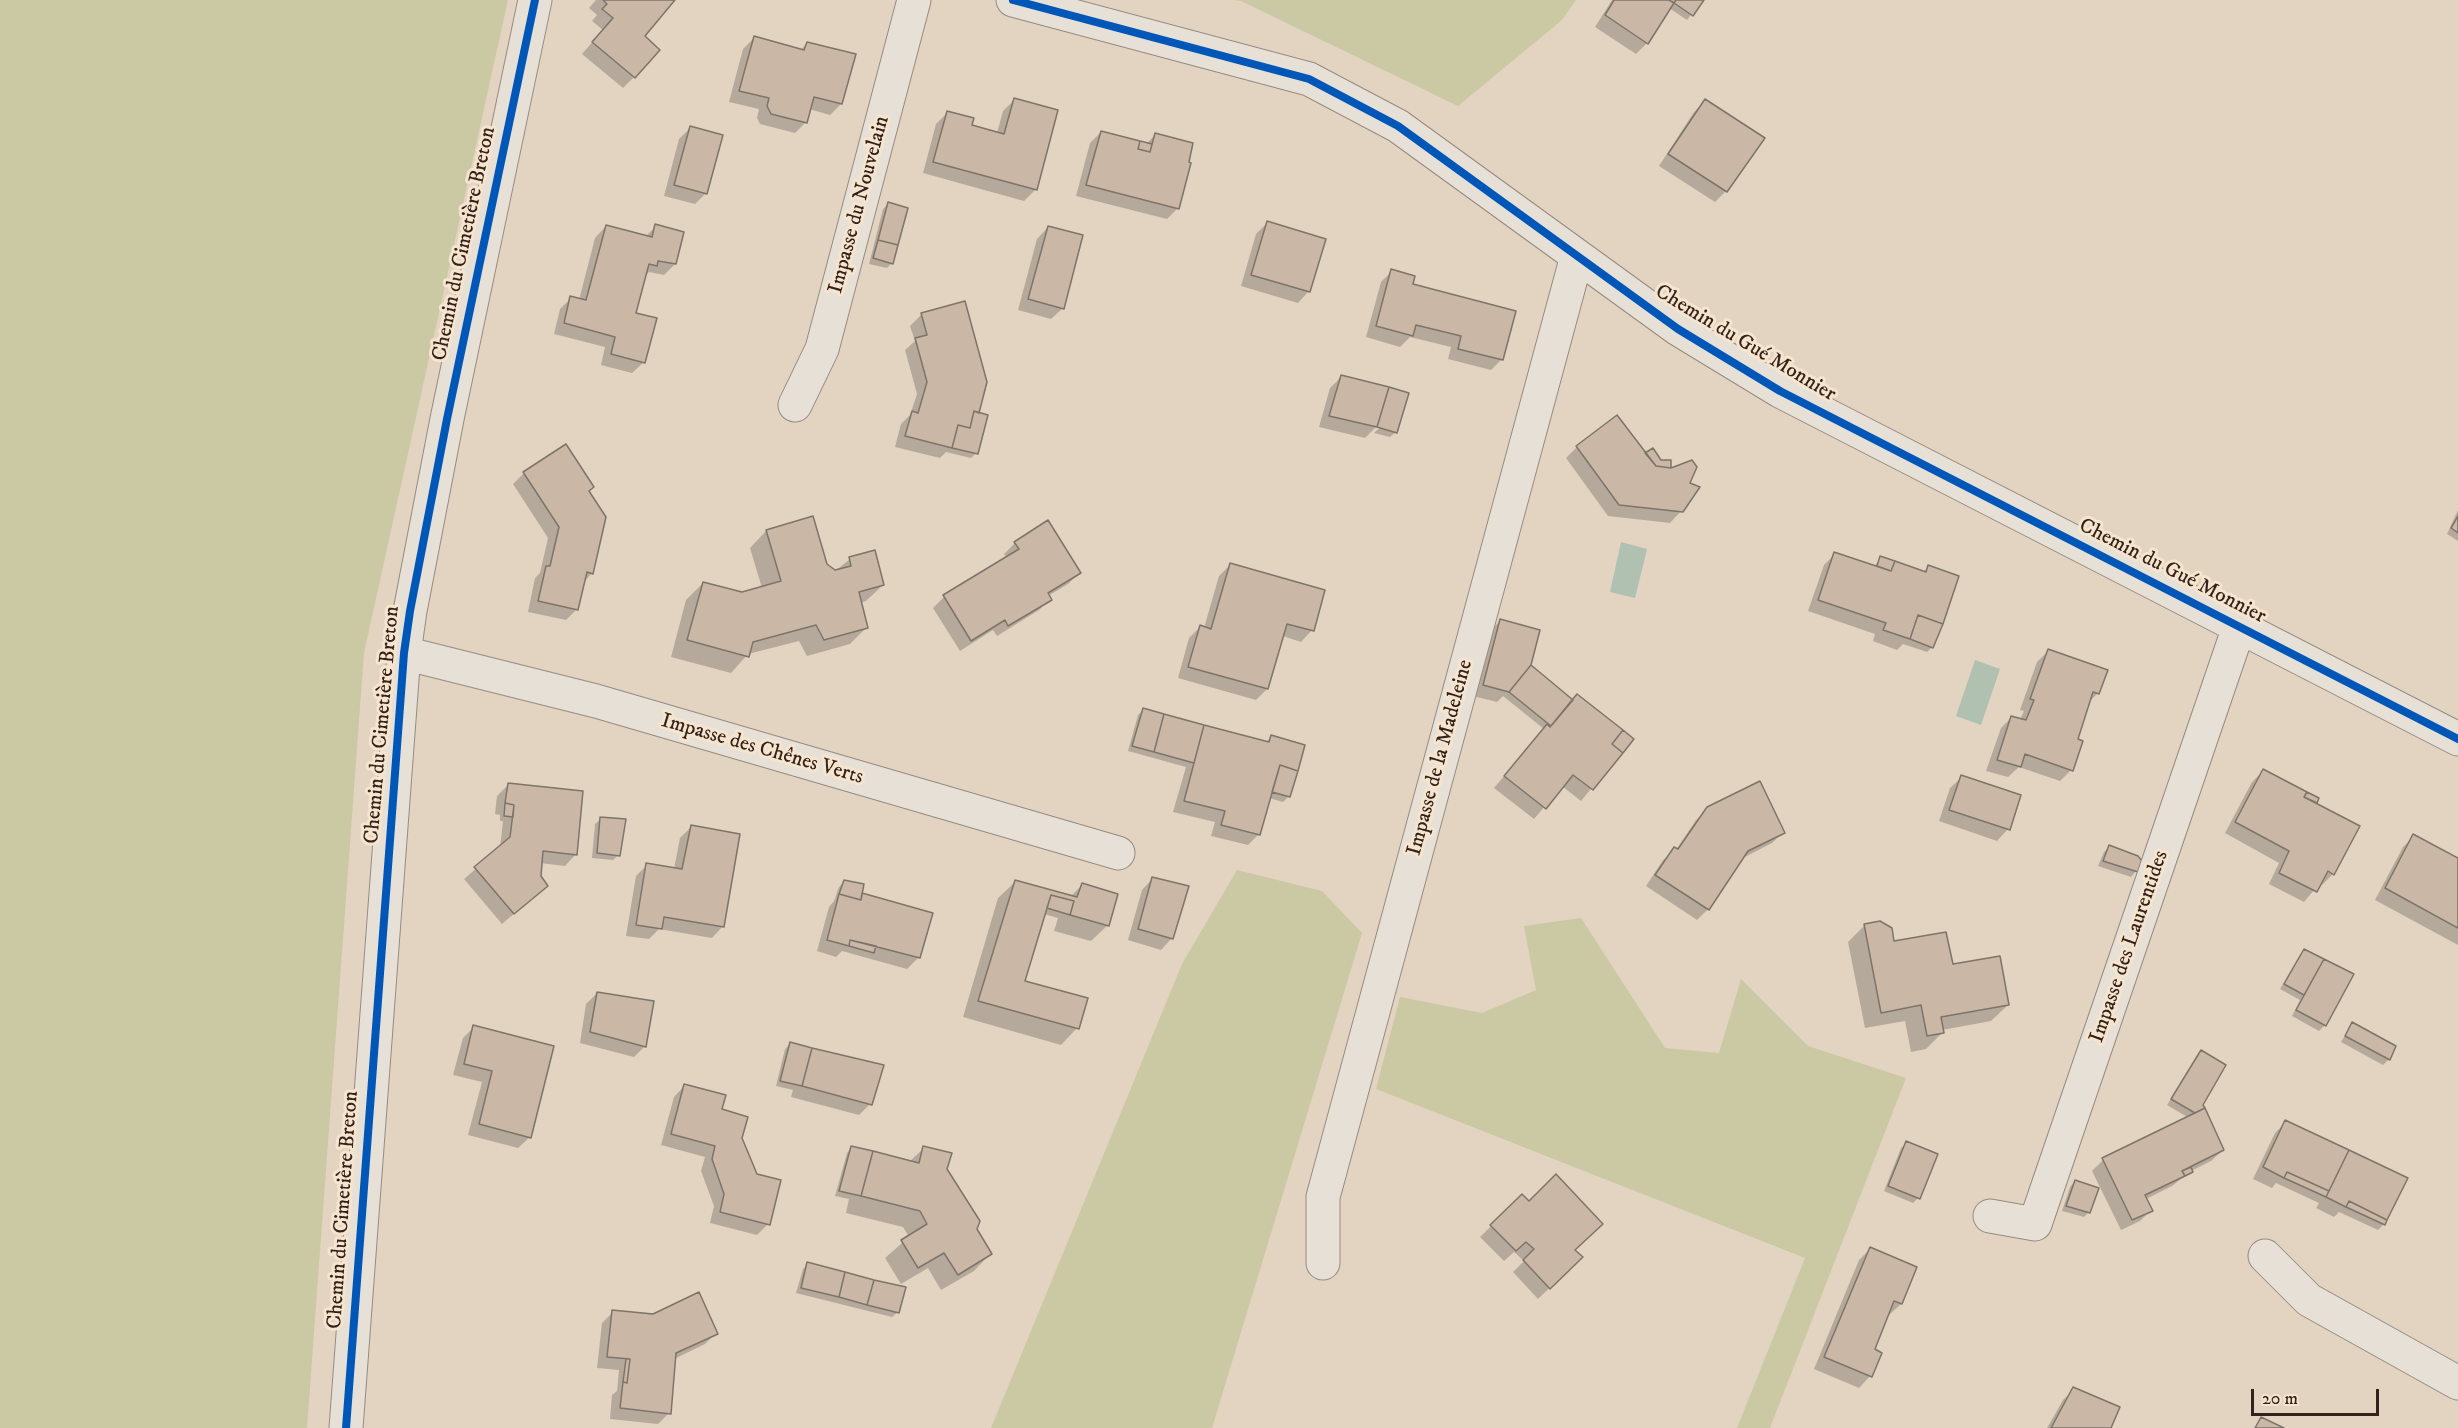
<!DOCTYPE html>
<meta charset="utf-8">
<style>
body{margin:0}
#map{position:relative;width:2458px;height:1428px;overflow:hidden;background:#e2d4c1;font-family:"IM FELL DW Pica",serif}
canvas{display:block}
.scale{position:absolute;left:2251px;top:1389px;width:128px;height:27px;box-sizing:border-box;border:3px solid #342119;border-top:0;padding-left:8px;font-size:18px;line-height:21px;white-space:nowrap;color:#342119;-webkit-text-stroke:4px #f5e4ce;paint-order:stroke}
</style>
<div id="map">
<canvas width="2458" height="1428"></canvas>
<div class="scale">20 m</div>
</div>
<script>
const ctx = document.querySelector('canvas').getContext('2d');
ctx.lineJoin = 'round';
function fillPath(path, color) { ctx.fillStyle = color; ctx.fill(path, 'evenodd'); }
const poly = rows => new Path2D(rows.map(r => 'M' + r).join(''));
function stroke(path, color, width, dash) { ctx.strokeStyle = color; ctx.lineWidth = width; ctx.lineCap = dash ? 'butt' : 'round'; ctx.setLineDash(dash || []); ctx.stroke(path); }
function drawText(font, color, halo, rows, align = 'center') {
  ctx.font = font + ' "IM FELL DW Pica",serif'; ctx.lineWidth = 6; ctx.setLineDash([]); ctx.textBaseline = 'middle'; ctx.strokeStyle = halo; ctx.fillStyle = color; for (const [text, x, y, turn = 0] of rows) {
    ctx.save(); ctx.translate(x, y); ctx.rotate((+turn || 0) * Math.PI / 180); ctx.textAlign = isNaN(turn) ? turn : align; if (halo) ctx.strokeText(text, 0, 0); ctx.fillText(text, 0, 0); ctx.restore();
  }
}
const green = poly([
 [0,0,508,0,364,653,307,1428,0,1428],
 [1233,0,1576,0,1562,20,1458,106,1241,1],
 [1237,870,1322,891,1362,933,1212,1428,991,1428,1182,964],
 [1581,918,1665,1048,1719,1053,1741,979,1808,1046,1906,1078,1770,1428,1737,1428,1805,1258,1376,1089,1400,997,1482,1013,1536,990,1524,926]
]);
const water = poly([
 [1621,542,1647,549,1635,598,1610,592],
 [1975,660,2000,669,1981,725,1956,716]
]);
const shadow = poly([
 [596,0,673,0,643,37,634,77,623,88,582,54,603,30,592,21,597,15,589,8],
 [1612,0,1702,0,1687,20,1669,8,1647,43,1636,54,1595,27],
 [754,38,801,50,807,43,841,104,830,115,809,109,806,122,795,133,760,124,757,118,759,109,729,102,743,49],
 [1015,99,1056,111,1035,190,1024,201,923,173,936,124,947,113,970,126,997,133,1003,111],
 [1705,101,1726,191,1715,202,1659,166,1694,112],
 [690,128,706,193,695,204,664,196,679,139],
 [1101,132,1146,144,1155,135,1178,208,1167,219,1076,196,1090,143],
 [888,204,892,263,887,268,869,264,883,209],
 [1267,223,1309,291,1298,303,1241,286,1256,234],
 [606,226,645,237,656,226,675,264,664,275,649,272,645,276,634,314,644,362,632,373,601,365,605,347,554,334,560,309,571,298,579,300,595,238],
 [1048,227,1063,308,1051,319,1018,310,1037,239],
 [1392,271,1411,285,1502,359,1491,370,1448,359,1451,347,1410,337,1400,347,1366,337,1381,282],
 [921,315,978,412,976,453,971,458,946,452,940,458,895,447,901,424,910,415,917,394,905,350,915,341,910,326],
 [1341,377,1396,432,1390,437,1374,433,1381,426,1377,426,1365,438,1319,427,1330,388],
 [566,446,588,492,592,573,583,583,577,609,566,620,528,612,535,578,540,573,548,538,513,484,524,473],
 [1577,447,1645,455,1688,484,1681,511,1670,523,1608,516,1566,458],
 [2458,510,2458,541,2447,534],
 [766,531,826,565,834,572,850,559,883,585,866,601,860,603,867,627,850,644,807,656,799,641,748,654,731,673,671,657,686,600,703,583,742,593,762,588,750,548],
 [1015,543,1079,573,1068,584,1048,596,1050,599,1039,610,997,636,993,630,960,651,933,608,944,597,1007,558,1004,554],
 [1835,554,1874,567,1881,557,1923,572,1928,567,1932,647,1927,652,1903,644,1897,650,1873,641,1875,634,1808,611,1824,565],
 [1230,565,1312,630,1301,642,1283,636,1267,689,1256,700,1178,678,1189,638,1200,627,1204,628,1219,576],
 [1500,621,1529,666,1572,701,1632,739,1581,801,1562,786,1534,819,1494,788,1544,729,1503,696,1497,702,1473,696,1489,632],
 [2048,651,2098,693,2088,703,2076,740,2071,770,2060,781,2019,767,2008,777,1986,771,2001,728,2012,717,2020,720,2024,711,2020,710,2037,662],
 [1143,710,1265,743,1271,737,1289,796,1283,802,1269,798,1259,834,1248,845,1211,836,1215,822,1173,812,1186,767,1128,751,1138,715],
 [2263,771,2317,799,2314,804,2333,874,2322,885,2319,884,2304,902,2269,884,2279,863,2225,833,2252,782],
 [1962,777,2008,829,1997,841,1939,821,1950,788],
 [508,785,576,854,565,866,540,863,539,877,546,886,502,924,464,879,500,848,503,821,500,821,500,815,495,814,497,796],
 [1708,809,1783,832,1772,843,1741,859,1708,909,1697,920,1646,886,1663,860,1676,850,1696,820],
 [601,819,618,855,613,860,592,858,595,824],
 [691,827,723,926,712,938,659,929,649,939,626,936,636,876,647,865,674,869,680,838],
 [2414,836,2458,860,2458,945,2375,900,2403,847],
 [2109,847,2136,871,2131,877,2098,866,2104,852],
 [1153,878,1172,938,1161,950,1128,940,1142,890],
 [845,881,861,894,931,914,918,958,907,969,842,951,836,957,817,951,829,907,834,901,839,887],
 [1015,882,1071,896,1082,885,1108,925,1091,941,1054,931,1058,918,1044,914,1024,982,1077,1028,1061,1045,963,1017,998,898],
 [1865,925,1892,943,1951,966,2008,1005,1991,1021,1942,1030,1943,1032,1926,1049,1911,1052,1905,1021,1865,1028,1848,942],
 [2304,950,2352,975,2325,1025,2319,1031,2292,1016,2300,1000,2280,989,2299,956],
 [597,993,645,1046,634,1057,580,1043,586,1004],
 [2352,1024,2394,1047,2389,1059,2383,1065,2341,1042],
 [474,1027,530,1137,518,1148,468,1135,482,1082,453,1075,463,1038],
 [790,1044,870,1104,859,1115,791,1097,793,1090,776,1086,785,1049],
 [2201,1051,2201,1105,2223,1150,2211,1161,2191,1171,2172,1186,2146,1199,2151,1210,2140,1221,2121,1230,2092,1171,2103,1160,2189,1118,2167,1105],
 [685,1085,720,1110,741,1138,768,1224,757,1235,710,1223,714,1206,701,1171,705,1157,661,1145,674,1097],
 [2286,1122,2406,1179,2383,1225,2378,1230,2339,1212,2334,1217,2316,1208,2319,1203,2276,1183,2272,1188,2253,1179,2275,1133],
 [1907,1143,1918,1198,1913,1203,1884,1191,1901,1148],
 [852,1147,909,1162,924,1148,949,1171,978,1221,976,1230,990,1254,974,1271,941,1290,928,1268,901,1284,885,1258,909,1237,903,1227,846,1213,849,1199,835,1196,847,1153],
 [2075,1181,2089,1212,2084,1217,2062,1211,2070,1187],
 [1522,1196,1573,1251,1570,1268,1538,1299,1513,1272,1524,1261,1514,1252,1504,1261,1480,1237],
 [1870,1249,1915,1268,1901,1304,1889,1315,1887,1314,1873,1350,1880,1353,1870,1376,1859,1388,1814,1369,1859,1260],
 [808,1264,898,1312,892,1317,796,1293,803,1269],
 [613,1312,716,1333,705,1344,674,1359,669,1413,658,1424,610,1419,612,1395,617,1391,619,1370,597,1368,602,1323],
 [2074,1389,2109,1428,2047,1428,2063,1400]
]);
const building = poly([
 [603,0,675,0,645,36,660,50,635,78,592,42,613,18,602,9,607,4,603,0],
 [1614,0,1669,0,1674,3,1648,44,1605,15,1614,0],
 [1676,0,1704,0,1693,16,1674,3,1676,0],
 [754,36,804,50,807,42,856,54,842,104,814,97,807,123,771,114,767,106,769,98,739,91,754,36],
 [1014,98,1058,110,1037,190,933,162,947,111,974,118,972,125,1004,134,1014,98],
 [1705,99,1765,138,1727,192,1668,154,1705,99],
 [690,126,723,135,707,194,674,185,690,126],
 [1101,131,1140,141,1138,149,1150,152,1155,133,1193,143,1189,162,1191,163,1179,209,1086,185,1101,131],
 [1140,141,1152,144,1150,152,1138,149,1140,141],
 [888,202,908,208,898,245,878,240,888,202],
 [1267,221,1326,239,1310,292,1251,275,1267,221],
 [655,224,684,232,676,264,658,261,657,266,649,264,636,313,657,318,645,363,611,354,615,337,564,323,570,296,586,300,606,225,652,237,655,224],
 [1048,226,1083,235,1064,309,1028,299,1048,226],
 [878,240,898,245,893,264,873,258,878,240],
 [1391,269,1415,276,1413,284,1516,311,1503,360,1458,349,1461,336,1416,325,1413,336,1376,326,1391,269],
 [965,301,987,382,979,413,974,411,970,428,958,425,952,448,905,436,912,411,918,413,927,382,915,338,927,335,921,313,965,301],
 [1341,375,1389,387,1377,427,1329,416,1341,375],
 [1389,387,1409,393,1397,433,1377,427,1389,387],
 [974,411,988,415,978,454,952,448,958,425,970,428,974,411],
 [1617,415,1656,466,1671,468,1692,460,1697,467,1690,483,1700,487,1683,512,1619,505,1576,446,1617,415],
 [566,444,594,487,589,491,606,517,593,574,587,572,578,610,538,601,546,566,550,566,559,527,523,472,566,444],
 [1653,448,1661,460,1671,460,1671,468,1656,466,1645,453,1653,448],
 [813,516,827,564,835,570,851,566,849,557,875,550,884,585,859,592,868,628,824,640,816,625,753,642,749,657,687,640,703,582,742,592,781,581,766,530,813,516],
 [2458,516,2458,533,2451,528,2458,516],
 [1048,520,1081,573,1048,593,1052,600,1008,626,1005,620,971,641,943,595,1019,549,1014,542,1048,520],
 [1834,552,1891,571,1895,561,1926,572,1928,565,1959,576,1943,624,1918,615,1910,639,1883,630,1886,623,1818,600,1834,552],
 [1880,556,1895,561,1891,571,1877,566,1880,556],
 [1230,563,1325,590,1314,631,1287,624,1268,689,1188,667,1200,625,1211,629,1230,563],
 [1918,615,1943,624,1933,648,1910,639,1918,615],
 [1500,619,1540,630,1531,665,1509,692,1483,685,1500,619],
 [2048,649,2108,670,2099,694,2093,692,2078,739,2083,741,2073,771,2025,754,2021,767,1997,760,2011,716,2026,720,2034,700,2030,699,2048,649],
 [1531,665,1573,700,1551,726,1509,692,1531,665],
 [1577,694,1623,730,1612,744,1623,753,1593,790,1573,775,1546,809,1504,776,1547,724,1550,727,1577,694],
 [1143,708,1164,714,1154,752,1132,746,1143,708],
 [1164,714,1204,725,1194,763,1154,752,1164,714],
 [1204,725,1269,742,1271,735,1305,745,1298,771,1280,765,1260,835,1221,825,1225,811,1184,801,1204,725],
 [1623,730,1634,739,1623,753,1612,744,1623,730],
 [1280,765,1298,771,1290,797,1272,792,1280,765],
 [2263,769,2307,792,2304,797,2360,826,2334,875,2328,871,2317,892,2279,873,2289,851,2235,822,2263,769],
 [1961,775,2021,795,2010,830,1949,810,1961,775],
 [1760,781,1785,833,1748,851,1709,910,1655,875,1674,847,1678,849,1707,807,1760,781],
 [508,783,583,791,577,855,543,851,541,876,548,886,514,914,474,867,510,837,514,805,505,803,508,783],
 [2307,792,2319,798,2317,803,2304,797,2307,792],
 [505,803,514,805,513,817,504,816,505,803],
 [600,817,626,819,620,856,597,853,600,817],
 [691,825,740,834,724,927,664,917,662,929,636,925,646,863,682,869,691,825],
 [2413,834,2458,858,2458,928,2385,888,2413,834],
 [2109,845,2138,856,2142,861,2138,872,2103,861,2109,845],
 [1152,877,1189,886,1173,939,1138,929,1152,877],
 [844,880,864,884,861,900,839,894,844,880],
 [1015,880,1077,897,1082,883,1118,894,1109,926,1070,915,1074,901,1051,895,1025,981,1088,998,1079,1029,978,1001,1015,880],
 [862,893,933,913,920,958,850,940,849,946,827,940,839,894,861,900,862,893],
 [1051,895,1074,901,1070,915,1047,908,1051,895],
 [1880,921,1892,928,1894,941,1946,932,1953,964,2000,956,2009,1005,1941,1017,1944,1033,1927,1036,1921,1005,1881,1013,1864,924,1880,921],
 [850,940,876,946,874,953,849,946,850,940],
 [2304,949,2324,959,2304,995,2284,984,2304,949],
 [2324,959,2354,974,2326,1026,2296,1010,2324,959],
 [597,992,654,1001,646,1047,590,1032,597,992],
 [2352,1022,2396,1046,2390,1060,2345,1036,2352,1022],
 [473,1025,554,1046,531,1138,479,1124,492,1071,464,1064,473,1025],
 [790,1042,812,1048,802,1086,780,1081,790,1042],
 [812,1048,884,1065,872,1105,802,1086,812,1048],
 [2201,1050,2226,1065,2203,1105,2205,1108,2195,1113,2171,1099,2201,1050],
 [684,1084,726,1095,722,1109,748,1117,742,1138,757,1174,781,1180,770,1225,720,1212,724,1194,712,1159,715,1146,671,1134,684,1084],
 [2205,1108,2224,1150,2182,1171,2185,1176,2145,1195,2153,1211,2132,1220,2102,1158,2205,1108],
 [2285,1120,2349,1150,2329,1191,2287,1172,2284,1178,2263,1167,2285,1120],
 [1906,1141,1938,1154,1920,1199,1888,1186,1906,1141],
 [851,1146,873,1151,861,1196,839,1191,851,1146],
 [923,1146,952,1153,947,1169,980,1221,977,1229,992,1254,958,1275,944,1253,918,1268,901,1240,927,1224,920,1211,861,1196,873,1151,919,1163,923,1146],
 [2349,1150,2408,1178,2387,1220,2349,1201,2346,1207,2326,1197,2349,1150],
 [2191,1167,2193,1172,2185,1176,2182,1171,2191,1167],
 [2287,1172,2329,1191,2326,1197,2284,1178,2287,1172],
 [1556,1174,1603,1224,1575,1250,1583,1257,1550,1289,1523,1260,1534,1249,1526,1242,1516,1251,1490,1225,1522,1194,1529,1201,1556,1174],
 [2075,1180,2099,1188,2090,1213,2066,1206,2075,1180],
 [2349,1201,2387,1220,2385,1225,2346,1207,2349,1201],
 [1870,1247,1917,1267,1902,1304,1894,1301,1875,1349,1882,1353,1872,1377,1824,1357,1870,1247],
 [807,1262,845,1272,839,1297,801,1288,807,1262],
 [845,1272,874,1280,867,1305,839,1297,845,1272],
 [874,1280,906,1287,899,1313,867,1305,874,1280],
 [699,1292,718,1334,676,1353,671,1414,620,1408,623,1382,627,1383,630,1359,607,1357,612,1310,653,1314,699,1292],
 [626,1359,630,1359,627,1383,623,1382,626,1359],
 [2073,1387,2120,1407,2111,1428,2051,1428,2073,1387],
 [2261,1417,2284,1428,2255,1428,2261,1417]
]);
const minor = poly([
 [1013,0,1309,79,1398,126,1678,329,1780,391,2458,739],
 [795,405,822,349,914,0],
 [404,653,596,701,1118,853],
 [1990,1216,2035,1224,2239,627],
 [2265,1256,2309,1300,2458,1383],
 [1323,1263,1323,1197,1577,256],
 [346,1428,404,653,410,611,447,419,535,0]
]);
const cycleway = poly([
 [1013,0,1309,79,1398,126,1678,329,1780,391,2458,739],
 [346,1428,404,653,410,611,447,419,535,0]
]);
const streetNames = [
 ["Impasse du Nouvelain",860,205,-75],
 ["Chemin du Cimetière Breton",465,244,-78],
 ["Chemin du Gué Monnier",1745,344,31],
 ["Chemin du Gué Monnier",2172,572,27],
 ["Chemin du Cimetière Breton",383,725,-85],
 ["Impasse des Chênes Verts",762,750,16],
 ["Impasse de la Madeleine",1441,758,-75],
 ["Impasse des Laurentides",2130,947,-71],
 ["Chemin du Cimetière Breton",344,1210,-86]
];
fillPath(green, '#cbc8a4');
fillPath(water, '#b0c1b2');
fillPath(shadow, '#0003');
fillPath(building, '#cbb7a6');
stroke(building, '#7d746a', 1.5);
stroke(minor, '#968b80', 35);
stroke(minor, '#e7e0d7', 33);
stroke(cycleway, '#0057b8', 8);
drawText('21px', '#342119', '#f5e4ce', streetNames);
</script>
